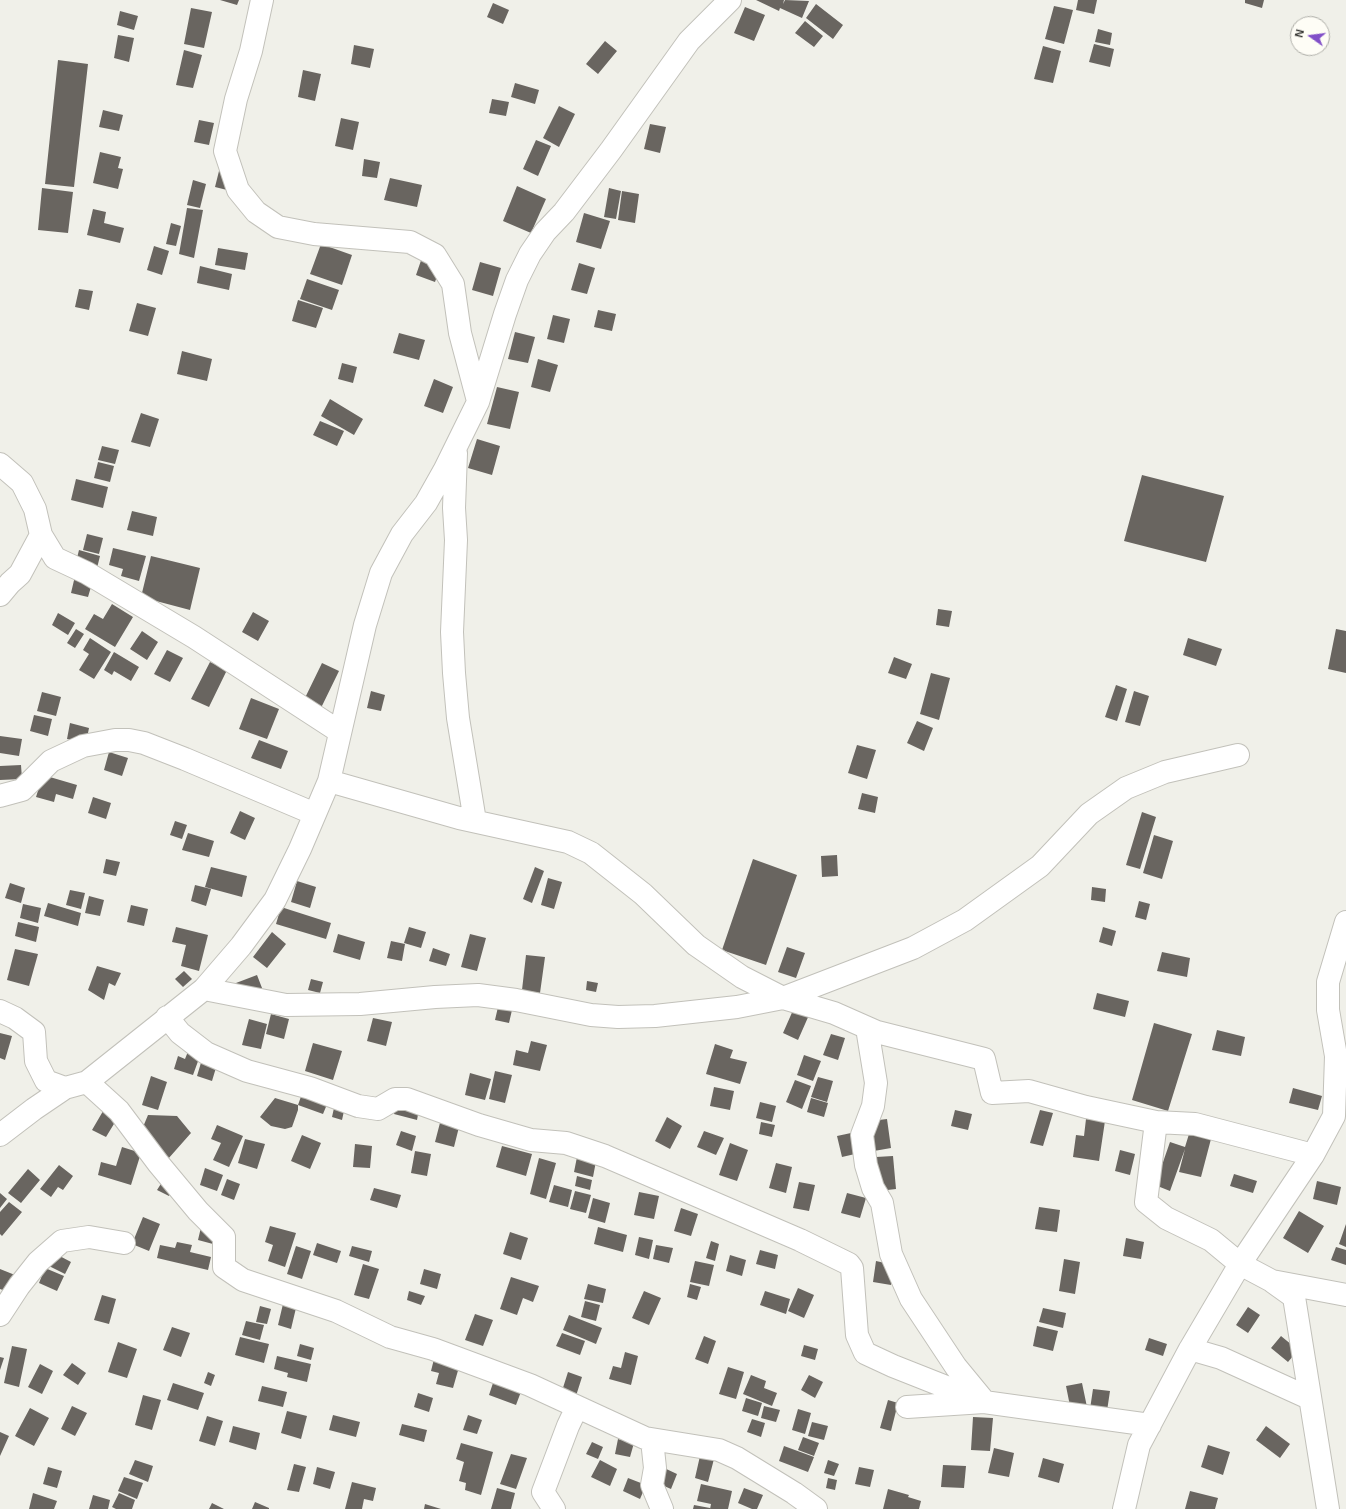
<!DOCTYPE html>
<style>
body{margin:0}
#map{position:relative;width:1346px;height:1509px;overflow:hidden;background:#f0f0e9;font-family:Arial,sans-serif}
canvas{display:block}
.north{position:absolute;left:1290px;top:16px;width:40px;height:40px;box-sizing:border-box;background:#fefdf6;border:1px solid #adada7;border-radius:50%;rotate:284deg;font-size:11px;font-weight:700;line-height:16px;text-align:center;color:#343431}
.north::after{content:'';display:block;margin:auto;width:14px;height:18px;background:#814fc8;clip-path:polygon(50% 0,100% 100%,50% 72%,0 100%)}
</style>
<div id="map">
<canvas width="1346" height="1509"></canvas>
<div class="north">N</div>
</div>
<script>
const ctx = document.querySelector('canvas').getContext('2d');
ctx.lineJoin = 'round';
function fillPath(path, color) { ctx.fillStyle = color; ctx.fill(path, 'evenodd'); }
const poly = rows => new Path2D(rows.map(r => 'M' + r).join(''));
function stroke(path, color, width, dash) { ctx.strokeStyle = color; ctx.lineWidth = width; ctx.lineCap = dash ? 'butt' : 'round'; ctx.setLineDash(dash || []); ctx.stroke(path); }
const building = poly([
 [220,0,239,0,237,5],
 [756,0,784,0,783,4,785,0,809,1,802,18,780,8,779,11],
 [1078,0,1097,0,1094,14,1076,10],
 [1245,0,1264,0,1262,8,1245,3],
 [493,3,509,10,503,24,487,17],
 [816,4,843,25,833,39,806,18],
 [1054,6,1073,10,1064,44,1045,39],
 [745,7,765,15,754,41,734,33],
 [191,8,212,12,204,48,184,44],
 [120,11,138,16,134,30,117,25],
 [805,21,823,36,814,47,795,33],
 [1098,29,1112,33,1110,45,1095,42],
 [118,35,134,38,129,62,114,58],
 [605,41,617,51,598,74,586,64],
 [1094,44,1114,49,1110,67,1089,62],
 [354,45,374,49,370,68,351,64],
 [1043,46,1061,51,1053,83,1034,79],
 [184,50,202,55,193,88,176,85],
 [58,60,88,64,74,187,45,184],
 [303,70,321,74,315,101,298,97],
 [515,83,539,90,535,104,511,97],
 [492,99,509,102,506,116,489,113],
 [559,106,575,114,559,147,543,138],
 [103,110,123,115,119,131,99,127],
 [341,118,359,122,353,150,335,146],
 [199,120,214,123,209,145,194,142],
 [650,124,666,127,660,153,644,149],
 [536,140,551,146,538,176,523,169],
 [100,152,121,157,118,168,123,169,118,189,93,183],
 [364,159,380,162,377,178,362,176],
 [219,171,231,174,227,190,215,187],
 [390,178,422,185,417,207,384,200],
 [193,180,206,184,200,208,187,205],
 [517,186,546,199,531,233,503,221],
 [42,188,73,192,68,233,38,230],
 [609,188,621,191,616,219,604,217],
 [622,191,639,194,635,223,618,220],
 [187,208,203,210,194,258,179,254],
 [93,209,106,212,104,223,124,228,120,243,87,235],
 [584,213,610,221,601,249,576,242],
 [171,223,181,226,176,246,166,244],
 [321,244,352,255,342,285,310,274],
 [154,246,169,251,162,275,147,270],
 [426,246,445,252,435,282,416,275],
 [218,248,248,253,245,270,215,265],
 [480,262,501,268,493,296,472,290],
 [579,263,595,268,587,294,571,290],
 [200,266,232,274,229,290,197,283],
 [307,279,339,290,332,310,300,299],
 [79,289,93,291,89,310,75,307],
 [298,300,323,308,316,328,292,321],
 [137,303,156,308,148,336,129,331],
 [598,310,616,314,612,331,594,327],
 [553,315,570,319,564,343,547,339],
 [515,332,535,337,528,363,508,359],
 [399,333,425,340,419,360,393,353],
 [182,351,212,359,207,381,177,374],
 [538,359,558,365,550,392,531,387],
 [342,363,357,367,353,383,338,379],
 [434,379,453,387,443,413,424,406],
 [497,387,519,392,510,429,487,424],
 [330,399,363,419,354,435,321,416],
 [141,413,159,419,150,447,131,442],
 [320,421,344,431,337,446,313,435],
 [477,439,500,446,492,475,468,468],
 [102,446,119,450,115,464,98,460],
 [98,462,114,466,110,482,94,478],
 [1142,475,1224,496,1206,562,1124,541],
 [76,479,108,487,103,508,71,500],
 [132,511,157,517,153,536,127,530],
 [87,534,103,538,99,554,83,550],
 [113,548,146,556,139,581,121,576,123,569,109,565],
 [79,550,100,556,96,572,75,566],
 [151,556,200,568,190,610,141,597],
 [75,576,93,580,88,597,71,593],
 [112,604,133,617,115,647,85,629,94,614,103,619],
 [938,609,952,611,949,627,936,625],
 [253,612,269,621,258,641,242,632],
 [58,613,75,623,68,635,52,625],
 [76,629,84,634,75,648,67,643],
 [1336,629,1346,631,1346,673,1328,669],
 [142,631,158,642,147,660,130,649],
 [90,638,111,652,94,679,79,670,89,654,83,650],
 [1188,638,1222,649,1216,666,1183,655],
 [167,650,183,658,170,682,154,674],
 [114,652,139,667,131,681,114,671,112,675,104,670],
 [894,657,912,664,906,679,888,673],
 [210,662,227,670,209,707,191,699],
 [322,663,339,671,320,710,303,702],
 [931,673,950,678,939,720,920,714],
 [1116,685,1127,689,1117,721,1105,717],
 [371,691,385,695,381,711,367,708],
 [1134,691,1149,696,1140,726,1125,722],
 [42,692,61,697,56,716,37,711],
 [251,698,279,709,267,739,239,729],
 [34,715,52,719,48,736,30,731],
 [917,721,933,728,924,751,907,743],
 [70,723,89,728,86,743,67,739],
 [0,736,22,739,19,756,0,753],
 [259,740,288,751,281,769,251,758],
 [857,745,876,750,867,779,848,773],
 [109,752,128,758,122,776,104,770],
 [21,765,22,779,0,780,0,766],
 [43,775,77,785,73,799,56,794,54,802,36,797],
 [862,793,878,797,875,813,858,809],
 [93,797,111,803,106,819,88,813],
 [240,811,255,818,245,840,230,833],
 [1142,812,1156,817,1140,869,1126,865],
 [175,821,187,825,182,839,170,835],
 [188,833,214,841,209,857,182,850],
 [1154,835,1173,841,1162,879,1143,873],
 [837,855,838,876,822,877,821,856],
 [106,859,120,862,116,876,103,873],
 [753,859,797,875,766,965,722,950],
 [211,867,247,876,242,897,205,887],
 [535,867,544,871,532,903,523,899],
 [548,878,562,882,554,909,541,905],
 [297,881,316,887,310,908,291,902],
 [10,883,25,888,21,903,5,898],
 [195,885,211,889,206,906,191,901],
 [1092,887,1106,889,1105,902,1091,900],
 [70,890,85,893,81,909,66,905],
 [89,896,104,900,100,916,85,913],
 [1139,901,1150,904,1146,920,1135,917],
 [48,903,81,913,78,926,44,916],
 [23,904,41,908,38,923,20,918],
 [131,905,148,909,144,926,127,922],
 [281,907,331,923,326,939,276,924],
 [18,922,39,927,36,942,15,936],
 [176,927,208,935,199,971,181,966,186,945,172,942],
 [409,927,426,932,421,948,404,943],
 [1103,927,1116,931,1112,946,1099,942],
 [272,932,286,944,267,968,253,957],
 [338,934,365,942,360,960,333,952],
 [470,934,486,938,477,971,461,967],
 [391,941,405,944,402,961,387,958],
 [787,947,805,953,796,978,778,972],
 [433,948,450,954,446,966,429,961],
 [15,949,38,954,29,986,7,980],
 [1162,952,1190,958,1187,977,1157,971],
 [526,955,545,957,540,993,522,990],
 [97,966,121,973,115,986,109,983,104,1000,88,990],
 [184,971,192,979,183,987,175,979],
 [257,975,262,988,240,996,236,983],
 [311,979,323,982,320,993,308,990],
 [587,981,598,983,596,992,586,990],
 [1097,993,1129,1001,1125,1017,1093,1009],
 [498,1007,512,1010,509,1023,495,1020],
 [794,1008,809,1015,798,1040,783,1033],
 [271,1014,289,1019,284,1039,266,1034],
 [373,1018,392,1022,386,1046,367,1041],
 [249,1019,267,1024,261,1049,242,1045],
 [1154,1023,1192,1034,1168,1111,1132,1100],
 [1217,1030,1245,1037,1241,1056,1212,1050],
 [0,1033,12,1036,5,1060,0,1058],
 [831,1034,845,1038,838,1060,823,1055],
 [531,1041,547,1045,540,1071,513,1065,516,1050,528,1053],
 [313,1043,342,1051,333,1080,305,1071],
 [715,1044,733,1050,730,1058,747,1062,740,1084,706,1074],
 [189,1049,201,1053,193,1075,174,1069,178,1056,185,1059],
 [804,1055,821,1061,813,1081,797,1075],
 [203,1056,218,1061,212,1081,197,1076],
 [495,1071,512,1075,505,1103,489,1099],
 [470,1073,491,1079,485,1100,465,1095],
 [151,1076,167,1082,158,1110,142,1105],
 [818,1077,833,1081,827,1102,811,1097],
 [795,1080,811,1086,802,1109,786,1102],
 [714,1087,734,1091,730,1110,710,1106],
 [304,1088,330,1097,323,1114,298,1105],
 [1293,1088,1322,1096,1318,1110,1289,1103],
 [275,1098,298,1105,298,1110,292,1127,285,1129,271,1126,260,1117],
 [811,1098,828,1103,824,1117,807,1112],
 [397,1102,419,1109,417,1120,394,1114],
 [760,1102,776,1106,772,1122,756,1118],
 [106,1106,120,1114,106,1137,92,1130],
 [334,1108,344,1111,342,1120,332,1117],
 [955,1110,972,1114,968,1130,951,1126],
 [1040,1110,1053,1113,1043,1146,1030,1143],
 [148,1115,177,1116,191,1133,168,1159,143,1127],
 [667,1117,682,1126,670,1149,655,1141],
 [441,1119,460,1123,454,1147,435,1142],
 [887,1119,891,1148,874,1151,871,1121],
 [1086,1119,1105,1121,1099,1161,1073,1157,1076,1135,1084,1136],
 [761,1122,775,1125,772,1137,759,1134],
 [217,1125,243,1136,229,1167,213,1160,221,1143,211,1139],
 [401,1131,416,1136,412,1151,396,1145],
 [704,1131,724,1138,716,1155,697,1147],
 [851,1133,855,1154,842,1157,837,1136],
 [1189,1134,1211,1139,1201,1177,1179,1172,1185,1149,1170,1191,1155,1185,1170,1142,1185,1147],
 [302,1135,321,1143,310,1169,291,1161],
 [245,1139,265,1144,257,1169,238,1163],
 [730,1143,748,1150,737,1181,719,1175],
 [355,1144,372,1146,370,1168,353,1167],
 [502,1146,532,1154,526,1176,496,1167],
 [122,1147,141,1153,131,1185,98,1175,101,1162,116,1166],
 [1120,1150,1135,1154,1130,1175,1115,1171],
 [415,1151,431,1154,427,1176,411,1173],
 [578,1152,597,1156,593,1177,574,1172],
 [893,1156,896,1189,879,1191,876,1157],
 [539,1158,556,1163,546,1199,530,1194],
 [776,1163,792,1167,786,1193,769,1188],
 [59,1165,73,1176,63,1190,58,1187,51,1197,40,1189],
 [205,1168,223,1175,217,1191,200,1185],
 [28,1169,40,1180,21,1203,8,1193],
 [1234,1174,1257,1181,1253,1193,1230,1186],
 [577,1176,592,1180,590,1190,575,1186],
 [164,1179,175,1185,169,1196,157,1190],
 [227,1179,240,1184,234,1200,221,1195],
 [1317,1181,1341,1187,1337,1205,1313,1199],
 [799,1182,815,1185,809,1211,793,1208],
 [554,1185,572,1190,568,1207,549,1202],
 [374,1188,401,1195,397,1208,370,1200],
 [575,1191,591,1195,586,1213,570,1209],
 [639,1192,659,1196,654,1219,634,1215],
 [0,1193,7,1199,0,1208],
 [847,1193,866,1198,860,1218,841,1213],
 [593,1198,610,1203,605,1223,588,1218],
 [9,1202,22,1212,2,1236,0,1234,0,1212],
 [1039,1207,1060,1210,1057,1232,1035,1229],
 [681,1208,698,1214,691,1236,674,1231],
 [1299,1211,1324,1226,1308,1253,1283,1238],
 [143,1217,160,1224,149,1251,132,1244],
 [202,1223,218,1228,213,1244,198,1240],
 [1346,1224,1346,1247,1339,1244],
 [270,1226,296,1233,285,1267,268,1261,273,1245,265,1242],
 [598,1227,627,1235,623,1252,594,1244],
 [510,1232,528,1238,521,1260,503,1254],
 [639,1237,653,1240,649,1259,635,1255],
 [1126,1238,1144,1242,1141,1259,1123,1256],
 [711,1241,719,1244,715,1261,706,1258],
 [177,1242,192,1245,190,1252,211,1257,208,1270,157,1258,160,1245,175,1248],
 [317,1243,341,1251,337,1263,313,1255],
 [656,1245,673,1248,669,1263,653,1259],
 [296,1246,311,1251,302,1279,287,1274],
 [352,1246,372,1251,369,1262,349,1256],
 [1336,1247,1346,1250,1346,1265,1331,1260],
 [760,1250,778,1255,775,1269,756,1264],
 [54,1253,71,1262,65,1274,47,1265],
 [730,1255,746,1260,742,1276,726,1271],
 [1064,1259,1080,1262,1075,1294,1059,1291],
 [695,1261,714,1265,709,1286,690,1282],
 [876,1261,894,1265,891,1285,873,1282],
 [363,1264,379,1269,369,1299,354,1295],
 [45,1268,64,1276,57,1291,39,1283],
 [0,1269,15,1275,8,1292,0,1289],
 [424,1269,441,1274,437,1289,420,1284],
 [511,1277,539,1286,533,1302,523,1298,517,1315,500,1309],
 [588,1284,606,1289,603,1303,584,1299],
 [690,1284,701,1287,697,1300,687,1297],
 [798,1288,814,1295,804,1318,788,1311],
 [409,1291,425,1296,421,1305,407,1300],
 [644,1291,661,1298,649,1325,632,1318],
 [765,1291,790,1299,786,1314,760,1305],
 [102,1295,116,1299,109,1324,94,1320],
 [585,1301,600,1305,596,1321,581,1317],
 [283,1304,296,1308,291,1329,278,1325],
 [260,1306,271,1309,267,1324,256,1322],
 [1248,1307,1260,1315,1248,1333,1236,1325],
 [1043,1308,1066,1313,1063,1328,1039,1322],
 [475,1314,493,1320,483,1346,465,1340],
 [569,1315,602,1328,596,1344,563,1330],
 [246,1321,264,1325,260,1340,242,1335],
 [1037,1326,1058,1331,1053,1351,1033,1346],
 [172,1327,190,1333,181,1357,163,1350],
 [562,1333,585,1341,580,1355,556,1346],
 [704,1336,716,1341,708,1364,695,1359],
 [1281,1336,1298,1350,1288,1362,1271,1348],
 [240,1337,269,1344,264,1363,235,1355],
 [1149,1338,1167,1344,1163,1356,1145,1350],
 [118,1342,137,1349,127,1378,108,1372],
 [300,1344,314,1348,311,1360,297,1356],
 [804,1345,818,1349,815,1360,801,1356],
 [12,1346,27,1349,19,1387,4,1383],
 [625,1352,638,1356,631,1385,609,1379,613,1366,621,1368],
 [277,1356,311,1364,307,1382,287,1377,288,1373,274,1369],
 [0,1357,4,1358,0,1370],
 [434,1359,459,1367,453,1388,436,1384,439,1373,431,1371],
 [72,1363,86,1373,78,1385,63,1375],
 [40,1364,53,1371,42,1394,28,1387],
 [728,1367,744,1372,736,1399,719,1394],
 [208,1372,215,1375,211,1386,204,1383],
 [568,1372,582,1377,575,1399,561,1394],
 [751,1375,766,1381,764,1388,777,1393,772,1406,743,1394],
 [809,1375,823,1382,815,1398,801,1390],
 [494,1380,522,1389,516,1405,489,1395],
 [173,1383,204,1393,198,1410,167,1400],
 [1082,1383,1087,1407,1070,1406,1066,1386],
 [262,1386,287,1392,283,1407,258,1401],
 [1093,1389,1110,1391,1107,1411,1090,1409],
 [418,1393,433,1398,429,1412,414,1407],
 [143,1395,161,1400,152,1430,135,1425],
 [746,1398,762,1403,758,1416,742,1411],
 [888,1400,898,1403,891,1431,880,1428],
 [72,1406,87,1413,75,1436,61,1429],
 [764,1406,780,1410,776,1422,761,1418],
 [30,1408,49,1418,34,1446,15,1436],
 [798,1409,811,1413,805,1434,792,1430],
 [287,1411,307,1416,301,1439,281,1433],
 [333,1415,360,1422,356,1437,329,1430],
 [468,1415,482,1420,477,1434,463,1430],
 [207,1416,223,1421,215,1446,199,1441],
 [973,1417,993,1418,990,1451,971,1450],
 [752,1419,765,1423,761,1437,747,1432],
 [812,1422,828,1426,824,1440,808,1436],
 [402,1424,427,1430,424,1442,399,1435],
 [233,1426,260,1433,256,1450,229,1442],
 [1266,1426,1290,1444,1280,1458,1256,1440],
 [0,1432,9,1436,0,1456],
 [803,1437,819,1443,814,1456,798,1450],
 [618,1439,634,1443,630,1457,615,1454],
 [592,1442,603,1447,598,1459,586,1454],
 [461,1443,493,1452,481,1495,465,1490,466,1483,459,1481,464,1462,456,1459],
 [1208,1445,1230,1452,1223,1475,1201,1467],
 [784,1446,814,1457,808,1472,779,1461],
 [994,1448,1014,1453,1009,1477,988,1473],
 [511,1454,527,1458,516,1489,500,1484],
 [700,1456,714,1459,708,1482,695,1478],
 [1043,1458,1064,1464,1059,1483,1038,1477],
 [135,1460,153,1466,148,1482,129,1474],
 [600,1460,617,1469,610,1486,591,1477],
 [828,1460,839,1464,834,1476,824,1473],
 [294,1464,306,1467,299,1492,287,1490],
 [943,1465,966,1466,964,1488,941,1487],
 [48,1467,62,1471,57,1488,43,1484],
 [317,1467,335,1472,330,1489,313,1484],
 [662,1467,677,1474,671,1489,655,1482],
 [859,1467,874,1470,870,1487,855,1484],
 [124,1477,143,1483,137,1499,118,1491],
 [628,1478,646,1485,640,1499,623,1491],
 [828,1478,837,1480,835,1490,826,1488],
 [352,1482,376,1488,373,1501,364,1499,362,1509,345,1509],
 [701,1484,732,1491,728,1509,710,1509,711,1504,697,1501],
 [497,1488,515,1493,511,1509,491,1509],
 [744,1488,763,1495,757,1509,752,1509,738,1503],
 [888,1489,909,1495,908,1497,921,1501,919,1509,883,1509],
 [1190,1491,1218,1498,1215,1509,1185,1509],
 [33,1493,57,1501,54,1509,29,1509],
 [119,1493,135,1500,132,1509,116,1509,112,1507],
 [93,1495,110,1500,108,1509,89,1509],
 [255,1502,269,1508,269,1509,252,1509],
 [212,1503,224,1509,209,1509],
 [425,1504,441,1509,424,1509],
 [694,1505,710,1508,710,1509,693,1509]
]);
const minor = poly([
 [262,0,251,51,236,99,225,151,238,190,256,212,278,227,314,234,410,242,435,255,453,284,460,333,478,401],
 [456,453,454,508,456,540,452,632,454,673,458,718,475,821],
 [0,464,22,483,35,509,41,535,55,558,87,573,194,637,340,732],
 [0,595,10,583,20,574,41,535],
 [329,781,459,818,568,842,591,853,643,894,696,945,742,977,783,998,834,1013,877,1032,984,1059,992,1093,1029,1091,1086,1107,1156,1122,1146,1202,1166,1218,1211,1240,1240,1264,1272,1281,1346,1295],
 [0,796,22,790,51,761,83,746,115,740,129,740,144,743,185,759,315,814],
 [204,989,286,1005,360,1004,435,997,478,995,516,1000,591,1015,618,1017,655,1016,737,1007,783,998,913,948,965,920,1040,866,1089,814,1126,788,1165,772,1238,755],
 [0,1011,15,1018,34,1032,36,1061,46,1081,65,1088],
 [167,1017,180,1033,206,1053,247,1071,310,1088,358,1106,378,1109,395,1099,407,1099,479,1125,531,1140,566,1143,605,1156,800,1240,849,1264,852,1268,857,1335,865,1353,893,1366,984,1402],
 [867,1028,876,1083,873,1106,862,1135,866,1165,873,1188,882,1203,891,1254,911,1299,956,1367,984,1401],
 [87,1082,119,1111,158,1163,198,1211,224,1237,224,1267,243,1280,336,1311,390,1337,433,1349,530,1385,645,1438,719,1450,737,1458,794,1493,816,1509],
 [1156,1122,1195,1124,1313,1155],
 [0,1135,34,1109,65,1088,87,1082,204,989,241,946,275,900,300,849,329,781,365,625,381,573,402,534,426,503,444,471,478,402,505,314,517,280,530,254,545,232,564,212,611,150,689,41,730,0],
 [1273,1282,1294,1297,1328,1509],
 [0,1315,19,1286,38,1262,62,1241,89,1237,124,1243],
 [1190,1349,1221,1358,1309,1398],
 [907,1407,984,1402,1150,1425],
 [652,1440,655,1468,652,1485,662,1509],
 [554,1509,543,1492,568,1426,577,1407],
 [1124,1509,1139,1445,1190,1349,1240,1264,1313,1155,1334,1116,1336,1056,1328,1010,1328,982,1346,922]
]);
fillPath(building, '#696560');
stroke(minor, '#c2c1ba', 24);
stroke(minor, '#fff', 22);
</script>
